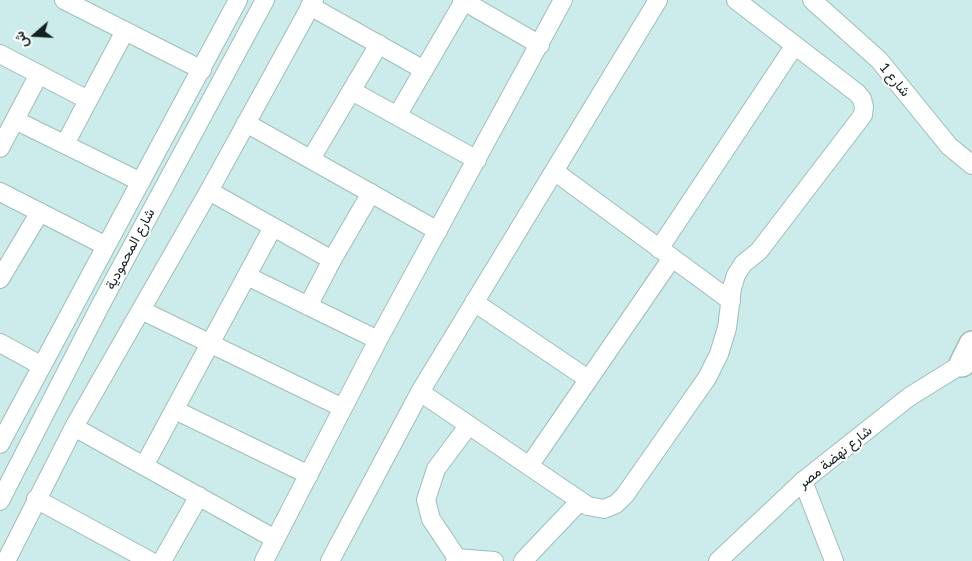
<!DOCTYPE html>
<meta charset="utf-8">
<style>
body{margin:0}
#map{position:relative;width:972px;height:561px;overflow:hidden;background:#cbecea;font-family:"Golos Text",Vazirmatn,sans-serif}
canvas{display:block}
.north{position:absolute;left:10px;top:10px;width:50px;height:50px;-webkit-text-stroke:4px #fff;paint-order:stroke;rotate:251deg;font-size:14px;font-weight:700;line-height:20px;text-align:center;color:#152121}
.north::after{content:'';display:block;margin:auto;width:18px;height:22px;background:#152121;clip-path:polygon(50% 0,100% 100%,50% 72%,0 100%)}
</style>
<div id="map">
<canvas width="972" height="561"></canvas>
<div class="north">ش</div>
</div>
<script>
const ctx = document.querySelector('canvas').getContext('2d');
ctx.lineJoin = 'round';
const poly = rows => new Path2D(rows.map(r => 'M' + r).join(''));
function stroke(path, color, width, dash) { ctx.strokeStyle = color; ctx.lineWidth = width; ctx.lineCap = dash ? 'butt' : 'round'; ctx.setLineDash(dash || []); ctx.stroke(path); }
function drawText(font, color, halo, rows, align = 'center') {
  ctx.font = font + ' "Golos Text",Vazirmatn,sans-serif'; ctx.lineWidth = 4; ctx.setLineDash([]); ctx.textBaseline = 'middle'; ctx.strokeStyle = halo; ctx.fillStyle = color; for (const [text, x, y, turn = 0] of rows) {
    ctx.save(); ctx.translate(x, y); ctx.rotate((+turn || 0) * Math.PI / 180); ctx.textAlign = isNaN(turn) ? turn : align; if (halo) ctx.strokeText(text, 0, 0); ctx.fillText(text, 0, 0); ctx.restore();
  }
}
const street = poly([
 [64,0,202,70],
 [462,0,540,45],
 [812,0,879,60,949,146,972,165],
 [310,6,424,70],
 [0,54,88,100],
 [352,91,477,160],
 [397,116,464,1],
 [15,120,141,182],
 [246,123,438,231],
 [65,144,125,31],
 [0,148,39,74],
 [311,159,379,44],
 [554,171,731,301],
 [209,191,332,260],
 [0,192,106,246],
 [659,249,795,45],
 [247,276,378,340],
 [0,279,40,212],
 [474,302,588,379],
 [308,306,332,260,371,193],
 [141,310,343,408],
 [0,343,42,366],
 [420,392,588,506,604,509,616,504,625,495,707,378,719,354,727,328,732,288,736,275,743,264,759,251,863,115,864,107,862,99,857,93,736,0],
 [175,410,309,475],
 [74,427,275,539],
 [0,444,238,0],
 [144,466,273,227],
 [529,466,672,258],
 [803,481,834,561],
 [36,499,150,561],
 [0,501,100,306,265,0],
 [457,558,431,519,426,500,436,469,469,425],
 [6,561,74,427,209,191,314,0],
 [162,561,199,496],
 [264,561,378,340,563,0],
 [330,561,420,392,658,0],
 [455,561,457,558,494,561],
 [523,561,580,501],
 [718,561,803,481,909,397,962,364]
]);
const secondary = poly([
 [962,364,972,344]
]);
const streetNames = [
 ["شارع 1",895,80,50],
 ["شارع المحمودية",130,249,-62],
 ["شارع نهضة مصر",835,457,-39]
];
stroke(street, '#9ebdbc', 20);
stroke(secondary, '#9ebdbc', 28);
stroke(street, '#fff', 18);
stroke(secondary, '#fff', 25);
drawText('14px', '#152121', '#fff', streetNames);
</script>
